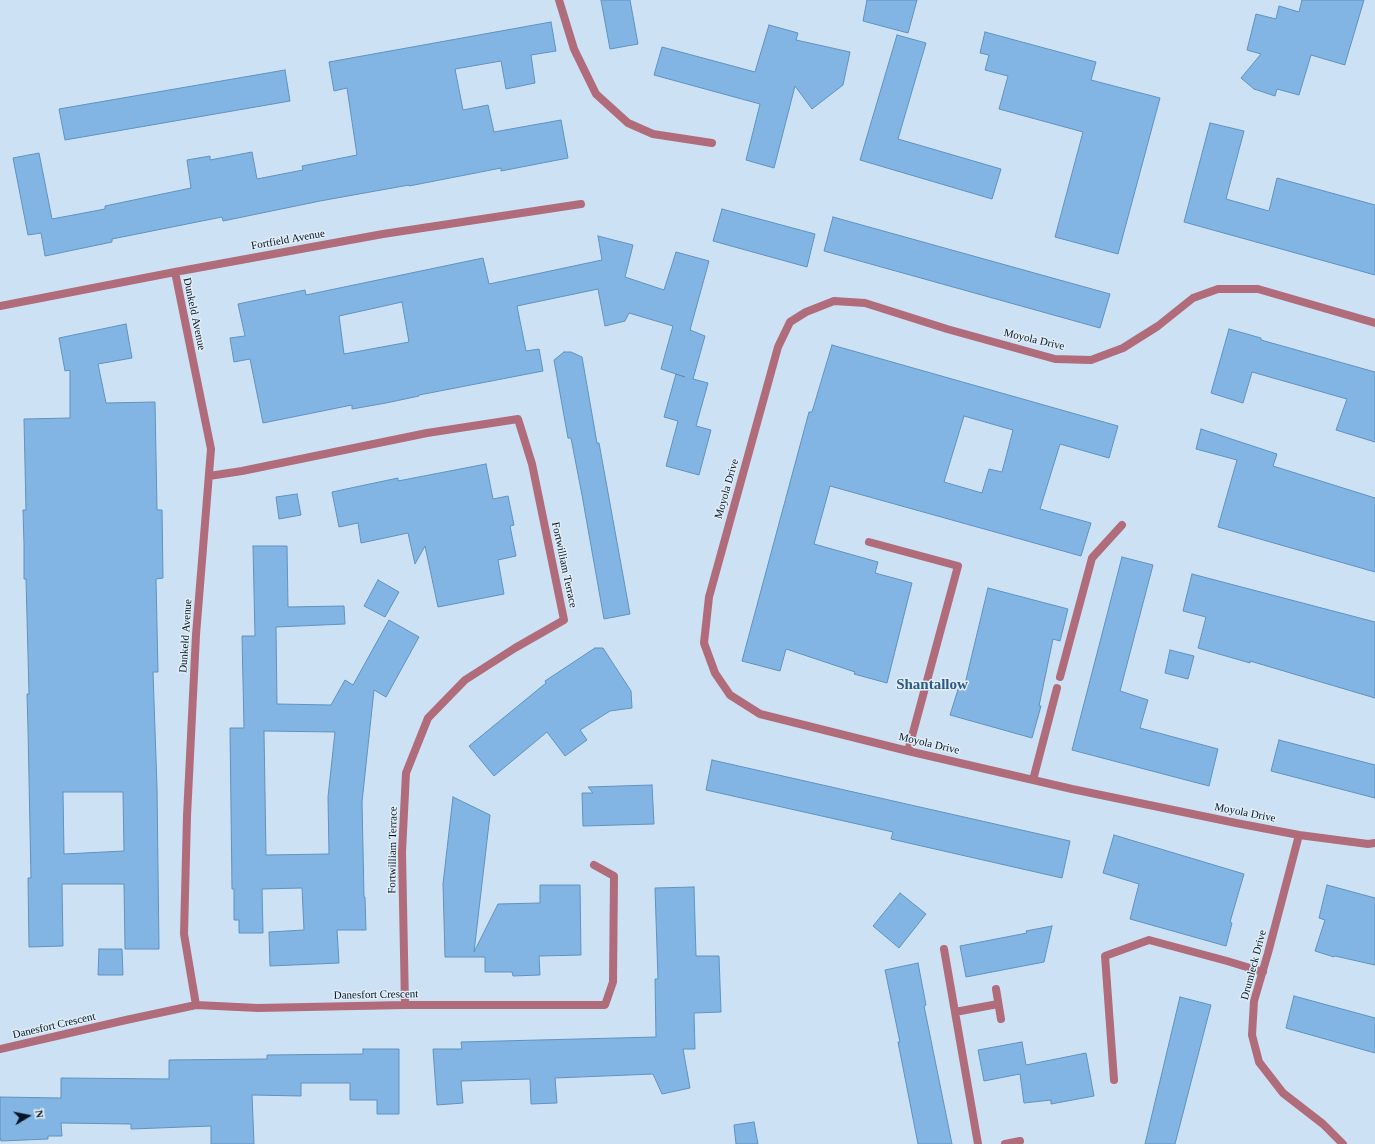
<!DOCTYPE html>
<style>
body{margin:0}
#map{position:relative;width:1375px;height:1144px;overflow:hidden;background:#cce1f4;font-family:Georgia,serif}
canvas{display:block}
.north{position:absolute;left:8px;top:1096px;width:40px;height:40px;-webkit-text-stroke:3px #e2edf6;paint-order:stroke;rotate:80deg;font-size:11px;font-weight:700;line-height:16px;text-align:center;color:#031627}
.north::after{content:'';display:block;margin:auto;width:14px;height:18px;background:#031627;clip-path:polygon(50% 0,100% 100%,50% 72%,0 100%)}
</style>
<div id="map">
<canvas width="1375" height="1144"></canvas>
<div class="north">N</div>
</div>
<script>
const ctx = document.querySelector('canvas').getContext('2d');
ctx.lineJoin = 'round';
function fillPath(path, color) { ctx.fillStyle = color; ctx.fill(path, 'evenodd'); }
const poly = rows => new Path2D(rows.map(r => 'M' + r).join(''));
function stroke(path, color, width, dash) { ctx.strokeStyle = color; ctx.lineWidth = width; ctx.lineCap = dash ? 'butt' : 'round'; ctx.setLineDash(dash || []); ctx.stroke(path); }
function drawText(font, color, halo, rows, align = 'center') {
  ctx.font = font + ' Georgia,serif'; ctx.lineWidth = 3; ctx.setLineDash([]); ctx.textBaseline = 'middle'; ctx.strokeStyle = halo; ctx.fillStyle = color; for (const [text, x, y, turn = 0] of rows) {
    ctx.save(); ctx.translate(x, y); ctx.rotate((+turn || 0) * Math.PI / 180); ctx.textAlign = isNaN(turn) ? turn : align; if (halo) ctx.strokeText(text, 0, 0); ctx.fillText(text, 0, 0); ctx.restore();
  }
}
const building = poly([
 [601,0,630,0,638,44,610,49,601,0],
 [867,0,917,0,908,33,863,21,867,0],
 [1302,0,1364,0,1345,64,1345,65,1311,55,1299,95,1277,89,1275,96,1254,89,1241,78,1261,54,1247,50,1256,14,1276,19,1279,6,1299,12,1302,0],
 [551,22,556,51,531,55,535,83,506,89,501,61,455,69,463,110,488,105,494,132,561,120,568,158,501,171,501,168,409,186,409,185,320,201,223,221,222,217,112,239,112,242,45,256,41,233,28,235,13,158,39,153,52,219,105,209,105,206,191,188,187,160,210,156,210,160,252,152,257,179,303,170,302,166,357,155,347,88,334,91,329,62,551,22],
 [769,25,798,33,796,40,850,52,843,85,812,109,795,86,774,168,746,160,760,104,654,75,662,47,755,72,769,25],
 [985,32,1096,62,1091,80,1160,98,1118,254,1055,237,1083,132,999,109,1008,76,985,70,989,55,980,53,985,32],
 [897,35,926,43,898,139,1001,169,992,199,860,160,897,35],
 [285,70,290,101,65,140,59,109,285,70],
 [1210,123,1244,131,1226,199,1269,211,1277,178,1375,205,1375,275,1184,222,1210,123],
 [722,209,815,234,807,267,713,241,722,209],
 [833,217,1110,294,1100,328,824,251,833,217],
 [598,236,633,245,625,277,664,290,676,252,709,261,690,330,705,336,693,379,708,383,696,426,711,430,699,475,666,466,678,421,664,417,676,374,685,377,661,369,673,326,629,313,625,321,605,326,598,289,517,306,526,351,539,349,543,371,419,395,419,396,386,403,352,409,352,405,263,423,250,359,234,362,230,338,245,336,238,304,305,290,306,295,483,258,489,284,602,260,598,236],
 [402,302,409,342,344,354,339,316,402,302],
 [126,324,132,358,98,364,106,403,155,402,157,510,162,510,163,578,156,579,158,672,153,672,157,787,159,949,125,949,124,884,62,884,63,946,29,947,28,878,31,878,28,729,27,694,29,694,26,579,24,579,24,545,23,510,26,510,24,419,70,418,70,370,65,371,59,338,126,324],
 [63,792,123,792,124,851,64,854,63,792],
 [1229,329,1261,338,1261,340,1375,372,1375,442,1336,430,1347,399,1252,372,1243,403,1211,393,1229,329],
 [832,345,1118,426,1109,458,1060,444,1040,509,1091,523,1081,556,830,486,814,544,878,562,875,573,912,583,887,683,854,674,855,672,786,649,780,671,742,661,809,412,812,412,832,345],
 [964,416,1013,430,1002,472,989,469,982,493,944,482,964,416],
 [564,352,571,352,582,357,597,443,599,443,630,614,604,619,582,495,571,438,568,438,554,360,564,352],
 [1201,429,1277,454,1273,466,1375,498,1375,572,1218,527,1237,460,1196,449,1201,429],
 [486,464,493,499,508,496,514,525,510,526,516,556,498,560,504,594,438,607,425,546,415,564,408,533,361,543,358,523,339,527,332,492,398,478,398,481,486,464],
 [297,494,301,515,279,519,276,497,297,494],
 [253,546,287,546,288,607,344,606,345,624,276,627,277,704,331,705,345,680,353,685,389,620,419,637,386,697,374,690,362,802,364,897,365,897,366,930,337,930,339,963,270,966,269,932,304,930,302,888,262,889,263,933,239,933,239,920,234,920,234,889,232,889,230,728,244,728,242,636,255,636,253,546],
 [264,731,335,732,328,797,329,854,266,855,264,731],
 [1122,557,1153,565,1120,691,1148,700,1140,728,1218,749,1209,786,1072,750,1122,557],
 [1192,574,1375,622,1375,698,1250,661,1250,663,1198,648,1206,617,1183,611,1192,574],
 [378,580,399,592,385,617,364,606,378,580],
 [988,588,1068,609,1060,641,1053,639,1039,706,1041,706,1032,738,950,715,960,683,965,684,988,588],
 [595,648,603,648,631,691,632,708,610,711,580,730,587,740,565,756,547,732,494,776,469,746,546,683,545,681,595,648],
 [1170,650,1194,656,1188,679,1165,673,1170,650],
 [1279,740,1375,765,1375,798,1271,771,1279,740],
 [712,760,1070,841,1062,878,891,839,893,832,706,790,712,760],
 [652,785,654,824,583,826,582,793,593,793,588,787,652,785],
 [453,797,490,815,474,952,498,904,540,903,540,885,580,885,581,955,539,956,540,975,513,976,512,972,485,972,485,957,445,957,443,884,453,797],
 [1114,835,1244,874,1230,922,1232,923,1226,946,1130,919,1139,884,1103,873,1114,835],
 [1327,885,1375,898,1375,965,1335,956,1334,957,1315,951,1325,920,1319,918,1327,885],
 [694,887,696,956,719,956,721,1012,694,1013,695,1049,683,1049,690,1088,662,1094,653,1074,555,1078,557,1103,531,1104,530,1079,461,1081,463,1103,437,1105,433,1049,462,1049,461,1042,656,1037,655,979,658,979,655,888,694,887],
 [900,893,926,914,899,948,873,926,900,893],
 [1052,926,1044,962,966,977,960,946,1027,933,1026,931,1052,926],
 [99,949,122,949,123,975,98,975,99,949],
 [918,963,926,1005,924,1006,952,1144,918,1144,898,1042,900,1042,885,970,918,963],
 [1294,996,1375,1018,1375,1053,1286,1028,1294,996],
 [1180,997,1211,1005,1175,1144,1145,1144,1180,997],
 [1022,1042,1026,1065,1086,1053,1094,1096,1051,1104,1051,1100,1024,1103,1020,1074,984,1081,978,1050,1022,1042],
 [363,1049,399,1049,399,1114,377,1114,377,1100,350,1100,350,1083,301,1083,301,1096,252,1095,254,1144,211,1144,211,1126,131,1129,131,1124,61,1123,62,1136,48,1136,48,1139,1,1141,0,1137,0,1097,61,1098,61,1078,169,1079,169,1060,267,1059,267,1055,363,1054,363,1049],
 [754,1122,758,1144,736,1144,734,1125,754,1122]
]);
const street = poly([
 [559,0,574,49,596,94,628,123,653,134,712,143],
 [175,272,211,449,196,635,187,816,184,934,196,1005],
 [0,306,175,272,383,234,581,204],
 [1375,323,1258,289,1218,289,1193,298,1158,326,1123,348,1091,360,1055,359,947,329,865,303,834,301,806,312,790,322,778,347,709,597,704,643,715,673,730,695,760,714,908,751,1072,789,1236,823,1299,835,1368,844,1375,843],
 [209,476,242,471,427,433,518,419,532,464,564,620,515,648,465,680,428,718,406,773,402,852,405,1005],
 [869,542,958,566,908,751],
 [1060,677,1092,558,1122,525],
 [1033,780,1057,688],
 [1299,835,1268,953,1254,1001,1252,1035,1259,1062,1283,1093,1323,1124,1343,1144],
 [944,949,978,1144],
 [996,989,1001,1019],
 [955,1012,998,1004],
 [0,1049,126,1020,196,1005,258,1008,405,1005,605,1005,613,982,614,876,594,865],
 [1114,1080,1105,956,1149,940,1227,961,1263,972],
 [1005,1144,1020,1141]
]);
const streetNames = [
 ["Fortfield Avenue",288,240,-10],
 ["Dunkeld Avenue",194,314,78],
 ["Moyola Drive",1034,340,13],
 ["Moyola Drive",727,489,-74],
 ["Fortwilliam Terrace",564,565,78],
 ["Dunkeld Avenue",186,636,-86],
 ["Moyola Drive",929,744,13],
 ["Moyola Drive",1245,813,11],
 ["Fortwilliam Terrace",393,850,-89],
 ["Drumleck Drive",1254,965,-75],
 ["Danesfort Crescent",376,995,-1],
 ["Danesfort Crescent",54,1026,-13]
];
const districtNames = [
 ["Shantallow",932,685]
];
fillPath(building, '#82b5e4');
stroke(building, '#6092be', 1);
stroke(street, '#b06c7a', 8);
drawText('11px', '#031627', '#e2edf6', streetNames);
drawText('bold 15px', '#2a5b84', '#e2edf6', districtNames);
</script>
